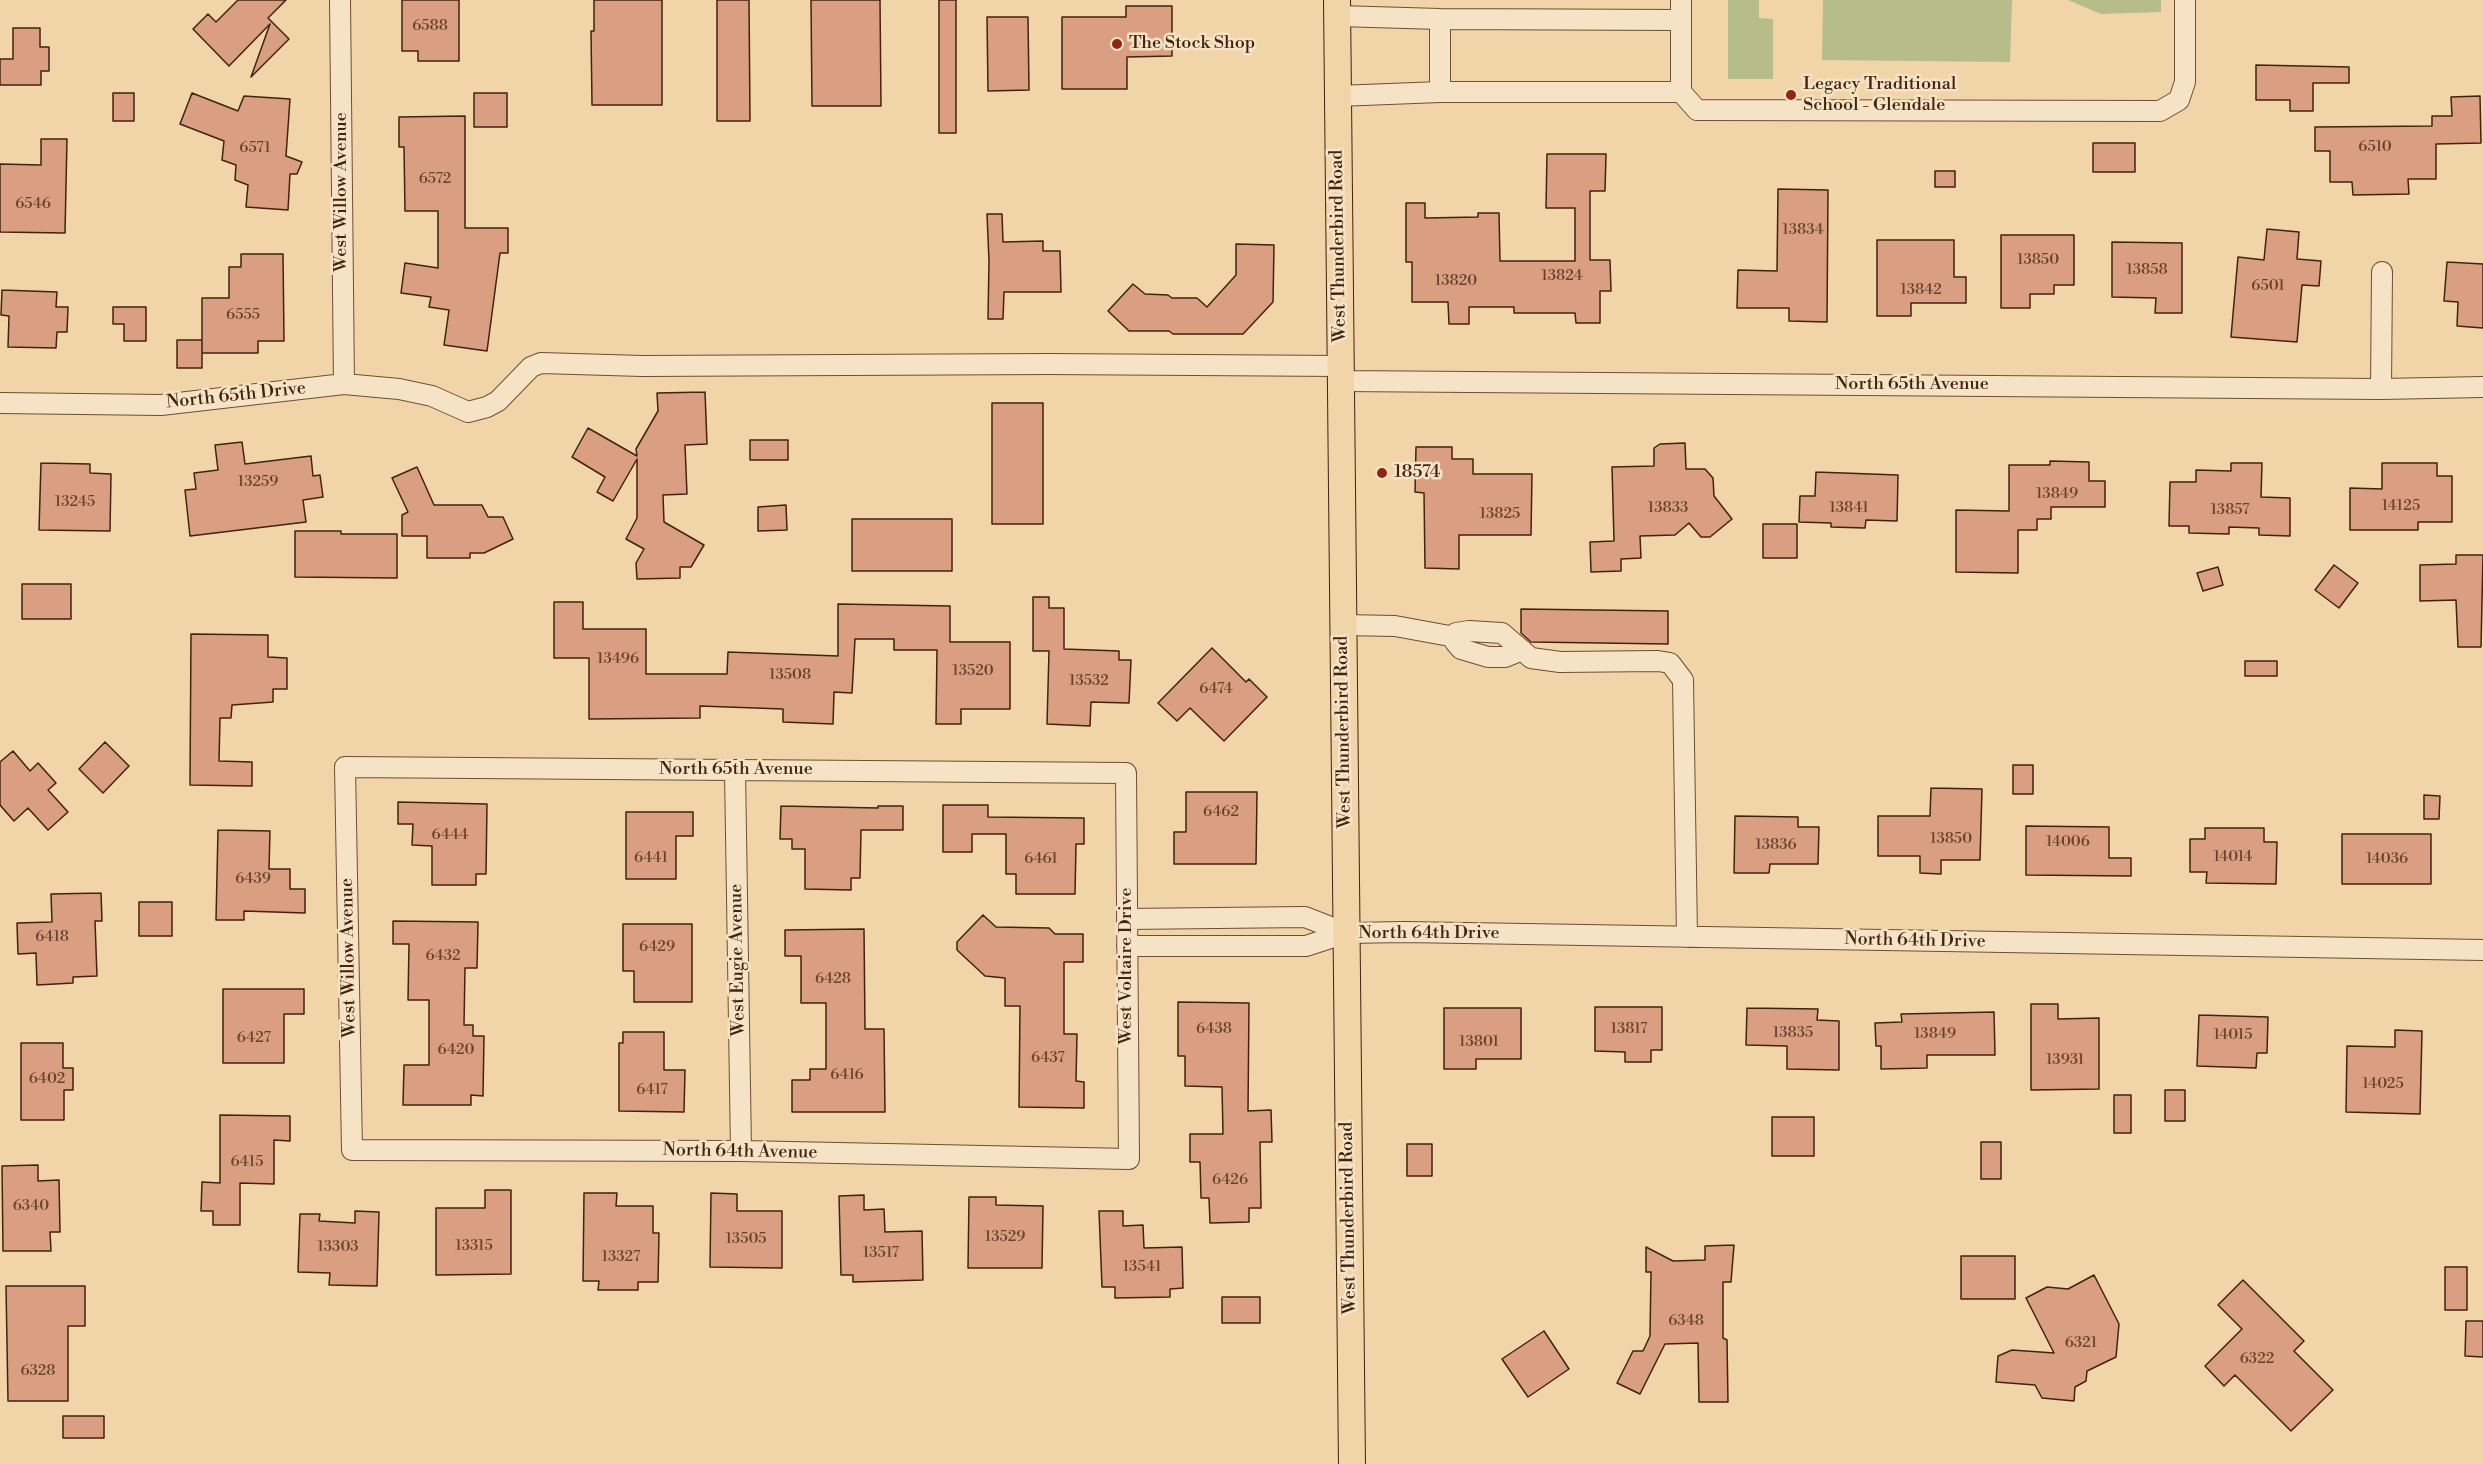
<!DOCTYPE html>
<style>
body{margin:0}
canvas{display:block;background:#f1d4a7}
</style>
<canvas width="2483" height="1464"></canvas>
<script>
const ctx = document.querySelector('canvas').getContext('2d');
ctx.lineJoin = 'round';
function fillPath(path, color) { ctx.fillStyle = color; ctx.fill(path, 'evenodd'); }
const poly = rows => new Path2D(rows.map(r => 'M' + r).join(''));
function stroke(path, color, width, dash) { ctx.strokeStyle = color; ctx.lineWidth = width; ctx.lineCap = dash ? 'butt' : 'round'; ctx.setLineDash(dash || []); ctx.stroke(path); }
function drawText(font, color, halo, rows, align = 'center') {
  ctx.font = font + ' "Libre Bodoni",serif'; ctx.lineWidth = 5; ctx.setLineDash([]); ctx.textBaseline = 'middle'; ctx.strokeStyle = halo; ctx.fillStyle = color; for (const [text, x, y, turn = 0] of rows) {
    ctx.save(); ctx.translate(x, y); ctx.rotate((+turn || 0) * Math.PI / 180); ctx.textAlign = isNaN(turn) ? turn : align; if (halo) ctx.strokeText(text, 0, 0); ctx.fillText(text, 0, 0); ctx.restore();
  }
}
const green = poly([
 [1728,0,1759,0,1759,18,1773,19,1773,79,1728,79],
 [1823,0,2012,0,2010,62,1822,60],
 [2068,0,2161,0,2161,12,2101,14]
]);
const building = poly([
 [238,0,286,0,268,18,289,39,251,77,270,24,229,66,193,29,208,14,216,22,238,0],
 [402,0,459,0,459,61,418,61,418,51,402,51,402,0],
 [594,0,662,0,662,105,592,105,591,31,594,31,594,0],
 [717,0,749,0,750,121,717,121,717,0],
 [811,0,880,0,881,106,812,106,811,0],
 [939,0,956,0,956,133,939,133,939,0],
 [1126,6,1172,6,1172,56,1127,57,1127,89,1062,89,1062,17,1126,17,1126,6],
 [987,17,1028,17,1029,90,988,91,987,17],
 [13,28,40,28,40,47,49,47,49,71,41,71,41,85,0,85,0,59,13,59,13,28],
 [2256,65,2349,67,2349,83,2313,83,2313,111,2290,111,2290,100,2256,100,2256,65],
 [113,93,134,93,134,121,113,121,113,93],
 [192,93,238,111,244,96,290,99,286,156,302,162,297,174,290,174,288,210,246,207,248,185,235,180,236,165,222,160,224,141,180,124,192,93],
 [474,93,507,93,507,127,474,127,474,93],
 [2480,96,2481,143,2436,144,2436,179,2408,179,2409,194,2353,195,2352,182,2330,182,2330,151,2315,151,2315,127,2432,126,2432,116,2452,116,2451,97,2480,96],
 [465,116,465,228,508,228,508,253,500,253,487,351,444,345,449,310,429,307,431,297,401,293,405,263,438,268,438,211,405,211,404,147,399,147,399,117,465,116],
 [41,139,67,139,65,233,0,232,0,164,41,165,41,139],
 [2093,143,2135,143,2135,172,2093,172,2093,143],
 [1547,154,1606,154,1605,191,1590,191,1590,260,1610,260,1611,291,1600,291,1600,323,1576,323,1575,313,1514,313,1514,307,1469,307,1469,324,1449,324,1448,302,1412,302,1412,262,1406,262,1406,203,1425,203,1425,218,1478,217,1478,213,1499,213,1500,261,1575,261,1575,208,1546,208,1547,154],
 [1935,171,1955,171,1955,187,1935,187,1935,171],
 [1778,189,1828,190,1827,322,1789,321,1789,308,1737,308,1738,270,1777,271,1778,189],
 [987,214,1002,214,1003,242,1043,241,1043,251,1060,251,1061,292,1004,292,1003,319,988,319,989,261,987,214],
 [2267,229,2299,232,2297,259,2321,261,2319,286,2302,285,2297,342,2231,337,2238,257,2264,260,2267,229],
 [2001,235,2074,235,2074,285,2054,285,2054,294,2030,294,2030,308,2001,308,2001,235],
 [1877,240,1954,240,1954,277,1966,277,1966,303,1911,303,1911,316,1877,316,1877,240],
 [2112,242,2182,243,2182,313,2155,313,2156,298,2112,297,2112,242],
 [1236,244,1274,245,1273,302,1243,334,1173,334,1169,331,1129,331,1108,311,1133,284,1145,294,1168,295,1172,298,1197,298,1207,307,1236,275,1236,244],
 [241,254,283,254,284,341,258,341,258,353,202,353,202,298,229,298,229,267,241,267,241,254],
 [2447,262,2483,264,2483,328,2457,326,2458,302,2444,301,2447,262],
 [2,290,57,292,56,307,68,307,67,332,57,332,56,348,8,347,9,316,1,315,2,290],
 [113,307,146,307,146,341,124,341,124,324,113,324,113,307],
 [177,340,202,340,202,368,177,368,177,340],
 [705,392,707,444,685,445,687,494,663,495,664,522,704,545,691,567,680,567,680,578,637,579,636,563,644,549,626,539,637,518,637,459,613,501,597,492,605,477,572,457,588,428,637,456,636,449,658,411,657,393,705,392],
 [992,403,1043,403,1043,524,992,524,992,403],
 [750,440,788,440,788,460,750,460,750,440],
 [242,442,245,464,311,456,313,476,320,475,323,497,303,500,306,522,190,536,185,490,196,489,194,473,218,470,215,445,242,442],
 [1685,443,1686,469,1705,469,1713,478,1714,496,1732,519,1710,537,1701,537,1689,523,1675,535,1640,536,1641,558,1621,559,1621,571,1591,572,1590,542,1614,541,1612,467,1654,466,1654,448,1660,444,1685,443],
 [1416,447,1452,447,1452,459,1473,459,1473,474,1532,474,1531,535,1459,535,1459,569,1425,568,1424,493,1415,492,1416,447],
 [2050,461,2089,462,2089,481,2105,481,2105,507,2051,507,2051,519,2037,519,2037,530,2018,530,2018,573,1956,572,1956,510,2009,511,2009,465,2050,465,2050,461],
 [41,463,90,464,90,473,111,474,110,531,39,530,41,463],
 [2231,463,2262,463,2261,497,2290,498,2290,536,2259,535,2259,528,2229,527,2229,534,2189,533,2189,526,2169,526,2170,482,2196,482,2196,470,2231,471,2231,463],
 [2382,463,2437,463,2437,476,2452,476,2452,522,2418,522,2418,530,2350,530,2350,488,2382,489,2382,463],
 [417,467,434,505,482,505,488,517,503,517,513,539,484,553,470,553,470,558,427,558,427,536,402,536,402,515,408,512,392,478,417,467],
 [1816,472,1898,475,1897,521,1866,520,1865,528,1831,527,1831,523,1799,522,1800,496,1815,496,1816,472],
 [786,505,787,530,758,531,758,507,786,505],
 [852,519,952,519,952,571,852,571,852,519],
 [1763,524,1797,524,1797,558,1763,558,1763,524],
 [295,531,341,531,341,534,397,534,397,578,295,577,295,531],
 [2456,555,2483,555,2481,647,2458,647,2456,600,2420,601,2420,565,2456,564,2456,555],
 [2334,565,2358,583,2339,608,2315,590,2334,565],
 [2218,567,2223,585,2203,591,2197,573,2218,567],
 [22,584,71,584,71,619,22,619,22,584],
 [1033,597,1049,597,1049,608,1064,608,1064,649,1119,651,1119,660,1131,660,1129,703,1091,702,1090,726,1047,724,1049,651,1033,651,1033,597],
 [554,602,583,602,583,629,646,629,646,674,727,674,728,652,838,656,838,604,950,606,950,642,1010,642,1010,709,961,709,961,724,936,724,937,650,894,650,894,639,855,639,852,693,834,692,833,724,783,722,783,709,700,706,700,718,589,719,589,658,554,658,554,602],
 [1521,609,1668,611,1668,644,1531,642,1521,633,1521,609],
 [191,634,268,635,268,657,287,658,287,689,273,689,273,702,232,705,231,718,220,718,219,761,252,762,252,786,190,785,191,634],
 [1212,648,1246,682,1249,679,1267,697,1224,741,1190,708,1177,721,1158,703,1212,648],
 [2245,661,2277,661,2277,676,2245,676,2245,661],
 [105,742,129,766,103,793,79,769,105,742],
 [13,751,30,771,38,763,56,783,48,790,68,812,48,830,28,808,14,821,0,805,0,762,13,751],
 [2013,765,2033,765,2033,794,2013,794,2013,765],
 [1931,788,1982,789,1980,860,1941,860,1941,874,1920,873,1920,856,1878,856,1878,816,1930,816,1931,788],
 [1186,792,1257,792,1256,864,1174,864,1174,832,1186,832,1186,792],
 [2424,795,2440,796,2439,819,2424,819,2424,795],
 [398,802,487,804,486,874,476,874,476,885,432,885,432,846,412,845,413,824,398,824,398,802],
 [943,805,988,805,988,817,1084,818,1084,844,1076,844,1075,894,1016,894,1016,874,1006,874,1006,834,972,834,972,852,943,852,943,805],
 [781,806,878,808,878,806,903,806,903,830,861,830,860,878,851,878,851,890,805,889,805,849,792,849,792,839,780,839,781,806],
 [626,812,693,812,693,836,676,836,676,879,626,879,626,812],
 [1735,816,1798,817,1798,827,1819,827,1818,864,1770,864,1769,873,1734,873,1735,816],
 [2026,826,2109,827,2109,858,2131,858,2131,876,2026,875,2026,826],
 [2205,828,2264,828,2264,842,2277,842,2276,884,2206,883,2207,872,2190,872,2190,839,2205,839,2205,828],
 [218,830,270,831,269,869,290,869,290,889,305,889,305,913,244,911,244,920,216,920,218,830],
 [2342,834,2431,834,2431,884,2342,884,2342,834],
 [101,893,102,921,95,921,97,976,73,977,73,983,37,985,36,953,18,954,17,923,52,922,51,894,101,893],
 [139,902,172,902,172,936,139,936,139,902],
 [983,915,996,927,1049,928,1055,934,1083,934,1083,962,1064,962,1064,1034,1077,1034,1076,1081,1084,1082,1084,1108,1019,1107,1020,1006,1005,1006,1005,978,985,976,957,950,957,942,983,915],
 [393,921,478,922,477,968,465,968,464,1025,473,1025,473,1036,484,1036,483,1096,471,1095,471,1105,403,1105,404,1065,429,1065,429,1000,408,1000,409,944,393,944,393,921],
 [623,924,692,924,692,1002,634,1002,634,971,623,971,623,924],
 [864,929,865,1029,884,1029,885,1112,792,1112,792,1080,810,1080,810,1069,826,1069,826,1003,801,1003,801,956,785,956,785,930,864,929],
 [223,989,304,989,304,1014,284,1014,284,1063,223,1063,223,989],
 [1178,1002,1249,1003,1248,1111,1271,1110,1272,1142,1260,1142,1261,1208,1249,1208,1249,1222,1210,1223,1209,1198,1201,1198,1200,1162,1190,1162,1190,1134,1223,1134,1222,1087,1185,1086,1185,1056,1178,1056,1178,1002],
 [2031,1004,2058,1004,2058,1019,2099,1018,2099,1089,2031,1090,2031,1004],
 [1595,1007,1662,1007,1662,1050,1651,1050,1651,1062,1625,1062,1625,1052,1595,1051,1595,1007],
 [1444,1008,1521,1008,1521,1059,1476,1059,1476,1069,1444,1069,1444,1008],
 [1747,1008,1818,1009,1817,1020,1839,1021,1839,1070,1787,1069,1787,1046,1746,1045,1747,1008],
 [1994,1012,1995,1055,1927,1055,1927,1068,1881,1069,1881,1046,1876,1046,1875,1023,1902,1022,1901,1014,1994,1012],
 [2199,1015,2268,1017,2267,1053,2257,1053,2256,1068,2197,1066,2199,1015],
 [2395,1030,2422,1031,2420,1114,2346,1112,2347,1046,2395,1047,2395,1030],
 [623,1032,664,1032,664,1070,685,1070,684,1112,619,1111,619,1043,623,1043,623,1032],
 [21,1043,63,1043,63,1068,73,1068,73,1090,64,1090,64,1120,21,1120,21,1043],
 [2165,1090,2185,1090,2185,1121,2165,1121,2165,1090],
 [2114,1095,2131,1095,2131,1133,2114,1133,2114,1095],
 [220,1115,290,1116,290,1141,274,1140,274,1184,240,1183,240,1225,213,1225,213,1211,201,1211,202,1182,220,1183,220,1115],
 [1772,1117,1814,1117,1814,1156,1772,1156,1772,1117],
 [1981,1142,2001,1142,2001,1179,1981,1179,1981,1142],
 [1407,1144,1432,1144,1432,1176,1407,1176,1407,1144],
 [38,1165,38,1181,59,1180,60,1232,50,1232,51,1251,3,1251,2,1166,38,1165],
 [485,1190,511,1190,511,1274,436,1275,436,1208,485,1208,485,1190],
 [584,1193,617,1193,616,1206,653,1206,653,1233,659,1233,658,1282,638,1282,638,1290,598,1290,599,1281,583,1281,584,1193],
 [711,1193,737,1194,737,1211,782,1211,782,1268,710,1267,711,1193],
 [864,1195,864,1210,884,1209,885,1232,922,1231,923,1280,853,1282,853,1275,841,1275,839,1196,864,1195],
 [969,1197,996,1197,996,1205,1043,1206,1042,1268,968,1268,969,1197],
 [355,1211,379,1212,377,1286,329,1285,330,1273,298,1272,300,1214,320,1214,319,1221,355,1223,355,1211],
 [1099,1211,1123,1211,1123,1226,1143,1225,1144,1248,1182,1247,1183,1288,1170,1289,1170,1297,1115,1298,1115,1287,1102,1287,1099,1211],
 [1734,1245,1731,1282,1723,1282,1723,1338,1727,1340,1728,1402,1699,1402,1698,1343,1665,1344,1640,1394,1617,1383,1633,1351,1643,1351,1650,1336,1651,1272,1646,1272,1646,1247,1673,1261,1705,1260,1705,1246,1734,1245],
 [1961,1256,2015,1256,2015,1299,1961,1299,1961,1256],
 [2445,1267,2467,1267,2467,1310,2445,1310,2445,1267],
 [2094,1275,2119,1324,2116,1357,2087,1371,2086,1381,2075,1387,2074,1401,2042,1398,2035,1385,1996,1382,1998,1356,2012,1350,2054,1353,2026,1298,2047,1287,2068,1289,2094,1275],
 [2243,1280,2304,1341,2294,1351,2333,1390,2291,1431,2235,1375,2224,1386,2205,1366,2242,1329,2218,1305,2243,1280],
 [6,1286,85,1286,85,1326,68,1326,68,1401,8,1401,6,1286],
 [1222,1297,1260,1297,1260,1323,1222,1323,1222,1297],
 [2466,1321,2483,1321,2483,1357,2465,1356,2466,1321],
 [1544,1331,1569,1369,1528,1397,1502,1359,1544,1331],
 [63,1416,104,1416,104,1438,63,1438,63,1416]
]);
const minor = poly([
 [340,0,344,384],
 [1681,0,1681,92,1697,110,2160,111,2179,100,2185,82,2185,0],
 [1338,16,1440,19,1680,20],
 [1440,92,1440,19],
 [1338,96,1440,92,1681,92],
 [1341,381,2381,389,2483,387],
 [2381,389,2382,272],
 [0,403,161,405,344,384,399,389,432,396,468,412,487,407,498,401,531,367,541,363,642,366,1048,364,1341,366],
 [1343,625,1395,626,1455,637],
 [1522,650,1505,657,1488,657,1461,649,1455,642,1456,633,1469,631,1502,633,1531,658,1560,662,1658,661,1670,663,1683,680,1687,937],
 [345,767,1126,773,1129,1159,741,1151,352,1150,345,767],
 [735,770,741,1151],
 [1127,919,1305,917,1346,933],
 [1127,946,1306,946,1346,933,1405,932,2483,950]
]);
const major = poly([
 [1337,0,1352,1464]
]);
const markers = [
 [1117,44,6,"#8f2418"],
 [1791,95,6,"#8f2418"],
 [1382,473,6,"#8f2418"]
];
const numberNames = [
 ["6588",430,26],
 ["6510",2375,147],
 ["6571",255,148],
 ["6572",435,179],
 ["6546",33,204],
 ["13834",1803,230],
 ["13850",2038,260],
 ["13858",2147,270],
 ["13824",1562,276],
 ["13820",1456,281],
 ["6501",2268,286],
 ["13842",1921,290],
 ["6555",243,315],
 ["13259",258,482],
 ["13849",2057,494],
 ["13245",75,502],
 ["14125",2401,506],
 ["13833",1668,508],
 ["13841",1849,508],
 ["13857",2230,510],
 ["13825",1500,514],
 ["13496",618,659],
 ["13520",973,671],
 ["13508",790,675],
 ["13532",1089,681],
 ["6474",1216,689],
 ["6462",1221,812],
 ["6444",450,835],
 ["13850",1951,839],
 ["14006",2068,842],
 ["13836",1776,845],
 ["14014",2233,857],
 ["6441",651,858],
 ["6461",1041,859],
 ["14036",2387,859],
 ["6439",253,879],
 ["6418",52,937],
 ["6429",657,947],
 ["6432",443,956],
 ["6428",833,979],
 ["6438",1214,1029],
 ["13817",1629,1029],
 ["13835",1793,1033],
 ["13849",1935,1034],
 ["14015",2233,1035],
 ["6427",254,1038],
 ["13801",1479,1042],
 ["6420",456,1050],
 ["6437",1048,1058],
 ["13931",2065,1060],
 ["6416",847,1075],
 ["6402",47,1079],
 ["14025",2383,1084],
 ["6417",652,1090],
 ["6415",247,1162],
 ["6426",1230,1180],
 ["6340",31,1206],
 ["13529",1005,1237],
 ["13505",746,1239],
 ["13315",474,1246],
 ["13303",338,1247],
 ["13517",881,1253],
 ["13327",621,1257],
 ["13541",1142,1267],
 ["6348",1686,1321],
 ["6321",2081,1343],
 ["6322",2257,1359],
 ["6328",38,1371]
];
const poiNames = [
 ["The Stock Shop",1129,44],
 ["Legacy Traditional",1803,85],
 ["School - Glendale",1803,106],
 ["18574",1394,473]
];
const streetNames = [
 ["West Willow Avenue",342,192,-90],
 ["West Thunderbird Road",1339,246,-91],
 ["North 65th Avenue",1912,385],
 ["North 65th Drive",236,396,-6],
 ["West Thunderbird Road",1344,732,-91],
 ["North 65th Avenue",736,770],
 ["North 64th Drive",1429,934],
 ["North 64th Drive",1915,941,1],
 ["West Willow Avenue",349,958,-91],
 ["West Eugie Avenue",738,960,-91],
 ["West Voltaire Drive",1127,966,-90],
 ["North 64th Avenue",740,1152,1],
 ["West Thunderbird Road",1349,1218,-91]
];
fillPath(green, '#b7bd8a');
fillPath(building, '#da9f82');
stroke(building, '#412310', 1.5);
stroke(minor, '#6d4f36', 22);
stroke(major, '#412310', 28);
stroke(minor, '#f6e3c6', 20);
stroke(major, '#f1d4a7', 26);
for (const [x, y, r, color] of markers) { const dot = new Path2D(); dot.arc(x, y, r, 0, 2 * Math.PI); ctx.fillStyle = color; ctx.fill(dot); stroke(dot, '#f6e3c6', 2); }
drawText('15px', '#67422c', null, numberNames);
drawText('18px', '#412310', '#f6e3c6', poiNames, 'left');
drawText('18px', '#412310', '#f6e3c6', streetNames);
</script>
